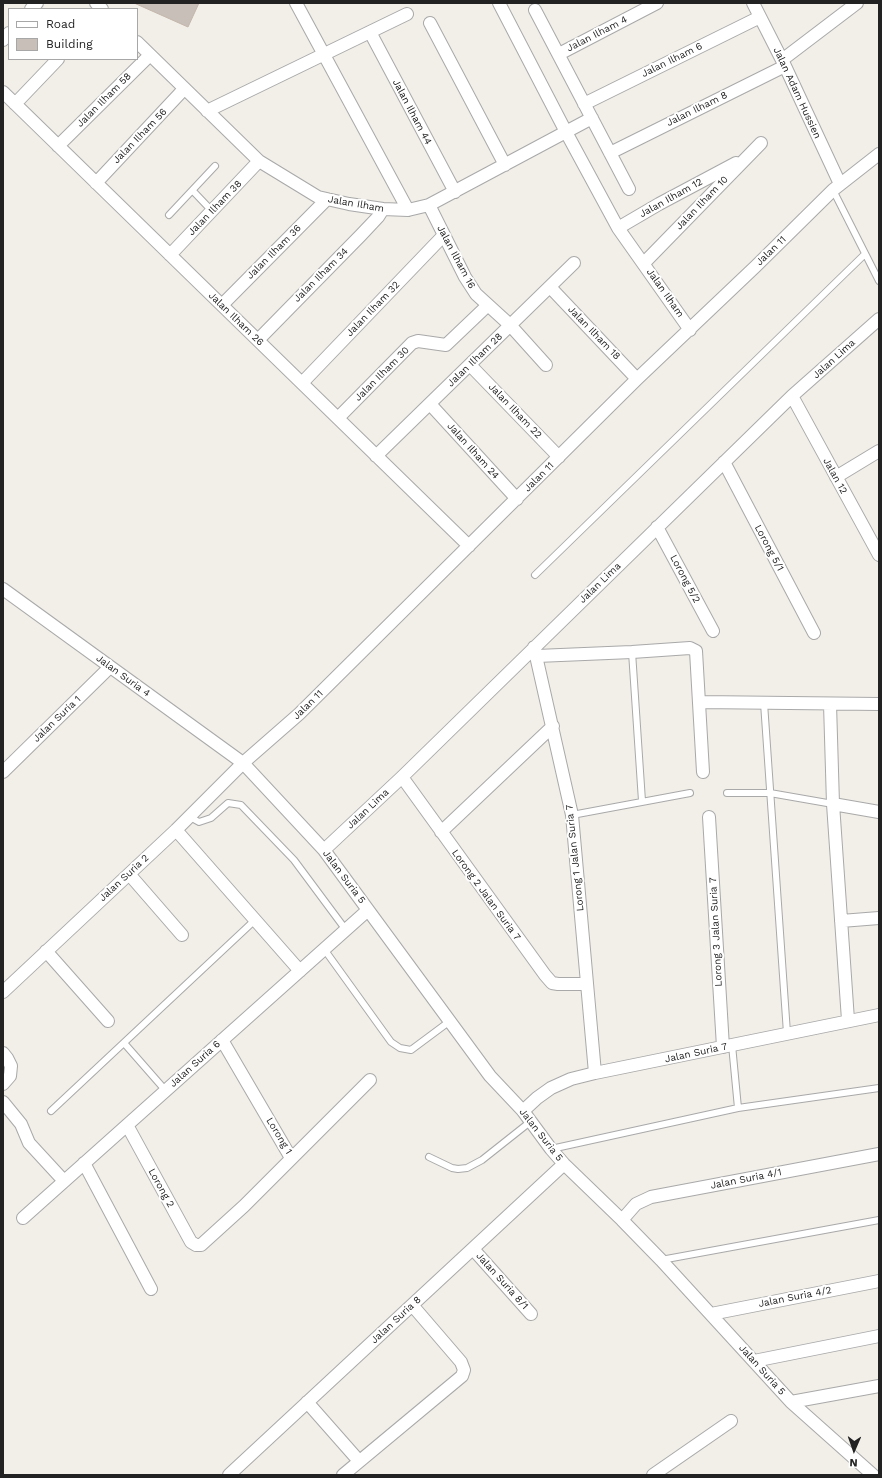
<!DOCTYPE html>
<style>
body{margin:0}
#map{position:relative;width:882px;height:1478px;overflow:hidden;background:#f2efe9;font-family:"Work Sans",sans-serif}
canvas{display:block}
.frame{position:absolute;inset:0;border:4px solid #222;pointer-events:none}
.legend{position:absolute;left:8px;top:8px;width:130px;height:52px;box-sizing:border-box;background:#fff;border:1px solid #a7a7a7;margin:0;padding:5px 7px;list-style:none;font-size:12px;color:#222}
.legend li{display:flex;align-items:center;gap:8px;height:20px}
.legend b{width:20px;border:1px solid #a7a7a7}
.north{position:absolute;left:834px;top:1430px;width:40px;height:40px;-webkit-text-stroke:3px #fff;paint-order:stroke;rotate:182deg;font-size:11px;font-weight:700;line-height:16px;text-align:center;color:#222}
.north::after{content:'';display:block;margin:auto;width:14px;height:18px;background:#222;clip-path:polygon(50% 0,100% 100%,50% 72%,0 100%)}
</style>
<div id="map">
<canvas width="882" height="1478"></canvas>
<div class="frame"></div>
<ul class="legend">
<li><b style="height:5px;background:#fff"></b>Road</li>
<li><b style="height:11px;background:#c7bfb8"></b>Building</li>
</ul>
<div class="north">N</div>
</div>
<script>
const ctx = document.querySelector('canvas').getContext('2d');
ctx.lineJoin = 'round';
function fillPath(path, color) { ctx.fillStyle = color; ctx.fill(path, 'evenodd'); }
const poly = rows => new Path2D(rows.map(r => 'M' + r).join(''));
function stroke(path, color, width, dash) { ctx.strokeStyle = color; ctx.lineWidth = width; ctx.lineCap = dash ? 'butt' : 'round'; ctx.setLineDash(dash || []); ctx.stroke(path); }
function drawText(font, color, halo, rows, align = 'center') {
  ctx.font = font + ' "Work Sans",sans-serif'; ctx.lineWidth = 4; ctx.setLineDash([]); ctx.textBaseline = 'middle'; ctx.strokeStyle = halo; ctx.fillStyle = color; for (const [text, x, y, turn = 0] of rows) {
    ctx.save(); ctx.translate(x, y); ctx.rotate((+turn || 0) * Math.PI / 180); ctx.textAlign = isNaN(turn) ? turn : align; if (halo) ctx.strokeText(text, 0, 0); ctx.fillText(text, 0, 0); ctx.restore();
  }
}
const building = poly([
 [134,3,199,3,188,27,134,3]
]);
const service = poly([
 [833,190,879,281],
 [193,191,212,211],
 [169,215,215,166],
 [535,575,865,254],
 [632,652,642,801],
 [764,703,787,1033],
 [727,793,770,793,833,804],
 [572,815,690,793],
 [190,817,199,822,211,818,228,803,241,805,294,860,346,930],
 [324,949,391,1042,400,1048,411,1050,450,1021],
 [124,1043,166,1091],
 [732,1045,738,1108],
 [51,1111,255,920],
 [551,1149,738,1108,879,1088],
 [429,1157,452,1168,458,1169,467,1168,482,1160,530,1122],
 [661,1260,879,1220]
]);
const minor = poly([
 [96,3,102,9],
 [296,3,408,210],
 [499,3,566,132,618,228,690,330],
 [753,3,785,66,840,184],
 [31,9,37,3],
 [535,10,629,189],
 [430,23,505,165],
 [370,32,455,192],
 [3,40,9,33],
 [137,42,259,161,318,197,349,204,383,209,408,210,429,205,592,118],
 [559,54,657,3],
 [782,60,857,3],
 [3,92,469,546],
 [15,104,58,59],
 [584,104,760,17],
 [207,111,407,14],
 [58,146,150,55],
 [610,153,785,66],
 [96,183,184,89],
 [429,205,465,277,476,294,510,325,546,365],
 [618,228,659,204,736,163],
 [170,255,259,161],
 [644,263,761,143],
 [550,287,637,379],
 [222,305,327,199],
 [258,340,361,235,378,217,383,209],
 [470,365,559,457],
 [302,383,444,235],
 [792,396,879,555],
 [430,404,517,499],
 [338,418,412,343,418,341,446,345,488,305],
 [376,456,574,263],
 [724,462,814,633],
 [836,477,879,451],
 [657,527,713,631],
 [3,589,243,763,324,850,490,1076,523,1111,551,1149,564,1164,622,1220,661,1260,791,1402,873,1475],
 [534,647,572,815,595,1073],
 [537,656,632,652,690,648,696,651,703,772],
 [700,702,879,704],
 [830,704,833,804,848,1020],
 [3,772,110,667],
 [402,777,545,975,552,983,558,984,587,984],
 [833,804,879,812],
 [709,817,723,1047],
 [176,830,300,971],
 [441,832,553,726],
 [324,850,402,777,792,396,879,319],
 [129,874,182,935],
 [841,921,879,918],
 [46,951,108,1021],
 [3,992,176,830,243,763,299,714,637,379,756,266,833,190,879,154],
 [222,1040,291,1158],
 [3,1053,7,1058,11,1066,10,1076,3,1084],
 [3,1102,21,1124,29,1143,64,1181],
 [523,1111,537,1098,551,1088,571,1079,595,1073,879,1015],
 [127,1125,191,1242,196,1245,201,1245,244,1206,370,1080],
 [84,1163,151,1289],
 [23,1218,368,910],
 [622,1220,636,1204,651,1197,879,1154],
 [473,1249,531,1314],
 [711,1314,879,1281],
 [754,1361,879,1336],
 [307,1402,359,1461],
 [791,1402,879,1386],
 [229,1475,564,1164],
 [343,1475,462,1376,464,1370,461,1362,412,1305],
 [653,1475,731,1421]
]);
const streetNames = [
 ["Jalan Ilham 4",597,34,-27],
 ["Jalan Ilham 6",672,60,-26],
 ["Jalan Adam Hussien",797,93,65],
 ["Jalan Ilham 58",104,100,-45],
 ["Jalan Ilham 8",697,109,-26],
 ["Jalan Ilham 44",412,112,62],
 ["Jalan Ilham 56",140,136,-46],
 ["Jalan Ilham 12",671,198,-29],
 ["Jalan Ilham 10",702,203,-46],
 ["Jalan Ilham",356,204,10],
 ["Jalan Ilham 38",215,208,-46],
 ["Jalan 11",771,251,-44],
 ["Jalan Ilham 36",274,252,-45],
 ["Jalan Ilham 16",456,257,62],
 ["Jalan Ilham 34",321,275,-45],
 ["Jalan Ilham",665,293,55],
 ["Jalan Ilham 32",373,309,-46],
 ["Jalan Ilham 26",236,319,44],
 ["Jalan Ilham 18",594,333,46],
 ["Jalan Lima",834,359,-42],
 ["Jalan Ilham 28",475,360,-44],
 ["Jalan Ilham 30",382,374,-45],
 ["Jalan Ilham 22",515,411,46],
 ["Jalan Ilham 24",473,451,48],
 ["Jalan 12",835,476,61],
 ["Jalan 11",539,477,-45],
 ["Lorong 5/1",769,548,62],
 ["Lorong 5/2",685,579,62],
 ["Jalan Lima",600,583,-44],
 ["Jalan Suria 4",123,676,36],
 ["Jalan 11",308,705,-44],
 ["Jalan Suria 1",57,719,-44],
 ["Jalan Lima",368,809,-43],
 ["Lorong 1 Jalan Suria 7",575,858,-96],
 ["Jalan Suria 5",344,877,53],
 ["Jalan Suria 2",124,878,-43],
 ["Lorong 2 Jalan Suria 7",486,895,54],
 ["Lorong 3 Jalan Suria 7",716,932,-93],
 ["Jalan Suria 7",696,1053,-12],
 ["Jalan Suria 6",195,1064,-42],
 ["Jalan Suria 5",541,1135,52],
 ["Lorong 1",279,1136,59],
 ["Jalan Suria 4/1",746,1179,-11],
 ["Lorong 2",161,1188,61],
 ["Jalan Suria 8/1",502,1281,48],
 ["Jalan Suria 4/2",795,1297,-11],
 ["Jalan Suria 8",396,1320,-43],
 ["Jalan Suria 5",762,1370,48]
];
fillPath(building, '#c7bfb8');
stroke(building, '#c4b6ab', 1);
stroke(service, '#a9a9a9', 8);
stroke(minor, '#a9a9a9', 14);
stroke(service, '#fff', 6);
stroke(minor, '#fff', 12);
drawText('10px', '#222', '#fff', streetNames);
</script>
